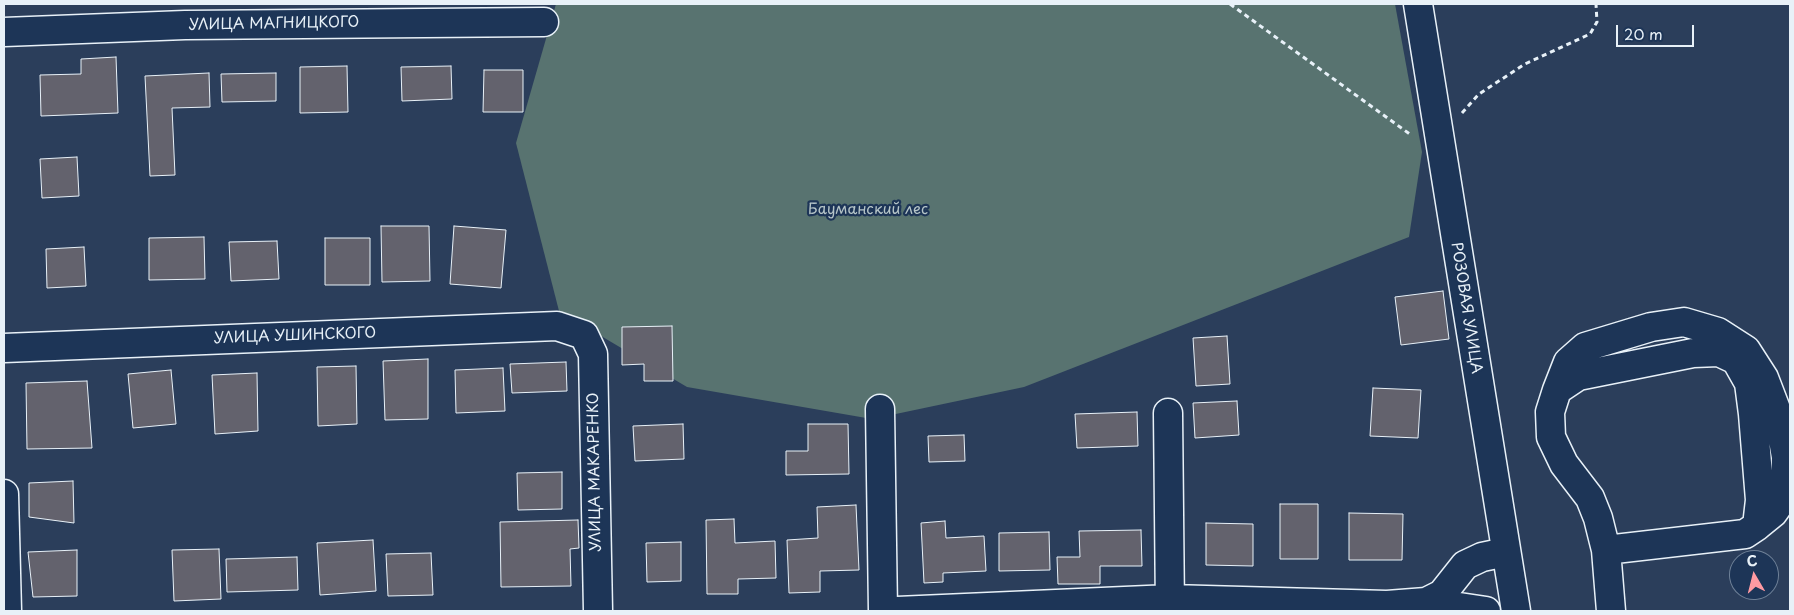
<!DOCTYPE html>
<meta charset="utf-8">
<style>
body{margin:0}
#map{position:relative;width:1794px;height:615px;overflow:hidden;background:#2b3e5b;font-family:"Playpen Sans",sans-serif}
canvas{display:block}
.frame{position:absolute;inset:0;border:5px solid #e8f1f8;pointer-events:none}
.north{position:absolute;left:1729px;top:550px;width:50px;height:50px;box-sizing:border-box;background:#1d3557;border:1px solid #6e8097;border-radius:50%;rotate:352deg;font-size:14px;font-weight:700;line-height:20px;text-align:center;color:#e8f1f8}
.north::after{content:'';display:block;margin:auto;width:18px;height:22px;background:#ff9aa2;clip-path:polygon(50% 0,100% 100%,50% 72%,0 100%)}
.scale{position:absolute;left:1616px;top:25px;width:78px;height:22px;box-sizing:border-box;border:2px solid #e8f1f8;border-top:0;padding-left:6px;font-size:15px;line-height:18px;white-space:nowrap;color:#e8f1f8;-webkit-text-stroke:4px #1d3557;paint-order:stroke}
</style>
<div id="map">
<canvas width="1794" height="615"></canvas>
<div class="frame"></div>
<div class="north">С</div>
<div class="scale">20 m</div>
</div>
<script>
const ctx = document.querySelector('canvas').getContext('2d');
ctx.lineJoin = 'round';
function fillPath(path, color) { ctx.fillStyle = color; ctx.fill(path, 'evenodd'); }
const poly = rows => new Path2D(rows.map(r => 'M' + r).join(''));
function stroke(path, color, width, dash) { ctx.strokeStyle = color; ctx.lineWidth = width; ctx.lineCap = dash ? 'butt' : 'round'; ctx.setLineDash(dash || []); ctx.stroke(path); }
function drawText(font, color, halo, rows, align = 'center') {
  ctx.font = font + ' "Playpen Sans",sans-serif'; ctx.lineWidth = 4.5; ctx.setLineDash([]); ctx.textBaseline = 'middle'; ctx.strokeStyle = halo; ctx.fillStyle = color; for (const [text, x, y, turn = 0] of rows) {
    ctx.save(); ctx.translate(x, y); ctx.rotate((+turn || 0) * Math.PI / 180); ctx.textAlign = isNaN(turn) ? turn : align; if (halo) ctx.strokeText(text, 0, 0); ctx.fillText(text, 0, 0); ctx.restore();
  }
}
const green = poly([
 [556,4,1395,4,1422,152,1409,237,1024,387,872,419,687,387,559,311,516,143]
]);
const building = poly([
 [116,57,118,113,41,116,40,75,81,74,81,59,116,57],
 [347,66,348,112,300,113,300,67,347,66],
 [451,66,452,99,402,101,401,67,451,66],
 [484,70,523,70,523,112,483,112,484,70],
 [209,73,210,107,172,108,175,175,150,176,145,76,209,73],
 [276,73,276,101,222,102,221,74,276,73],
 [77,157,79,196,42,198,40,159,77,157],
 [381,226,429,226,430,281,382,282,381,226],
 [454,226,506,230,501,288,450,284,454,226],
 [204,237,205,279,149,280,149,238,204,237],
 [325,238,370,238,370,285,325,285,325,238],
 [277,241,279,279,231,281,229,242,277,241],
 [84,247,86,286,47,288,46,249,84,247],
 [1443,291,1449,339,1401,345,1395,297,1443,291],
 [672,326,673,381,644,381,644,364,622,365,622,327,672,326],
 [1227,336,1230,384,1196,386,1193,338,1227,336],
 [428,359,428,419,385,420,383,361,428,359],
 [566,362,567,391,512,393,510,364,566,362],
 [356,366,357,424,318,426,317,367,356,366],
 [503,368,505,411,456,413,455,370,503,368],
 [171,370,176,424,133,428,128,374,171,370],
 [257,373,258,431,215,434,212,375,257,373],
 [87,381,92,448,27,449,26,383,87,381],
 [1373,388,1421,390,1418,438,1370,436,1373,388],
 [1237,401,1239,435,1195,438,1193,403,1237,401],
 [1137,412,1138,446,1077,448,1075,414,1137,412],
 [683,424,684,459,635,461,633,426,683,424],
 [808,424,848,424,849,474,786,475,786,451,808,451,808,424],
 [964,435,965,461,929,462,928,436,964,435],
 [562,472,562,509,518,510,517,473,562,472],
 [73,481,74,523,29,517,29,483,73,481],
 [1280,504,1318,504,1318,559,1280,559,1280,504],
 [856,505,859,570,820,571,820,592,789,593,787,540,818,538,817,507,856,505],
 [1349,513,1403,514,1402,560,1349,560,1349,513],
 [734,519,735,543,775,541,776,578,738,579,738,594,707,594,706,520,734,519],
 [578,520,579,548,570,549,571,586,501,587,500,522,578,520],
 [945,521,946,538,984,536,986,571,943,573,943,582,924,583,921,523,945,521],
 [1206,523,1253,524,1253,566,1206,565,1206,523],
 [1141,530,1142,566,1100,566,1100,584,1058,584,1057,557,1080,557,1079,531,1141,530],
 [1049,532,1050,570,999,571,999,533,1049,532],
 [373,540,376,591,320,595,317,543,373,540],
 [681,542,681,581,647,582,646,543,681,542],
 [219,549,221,599,174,601,172,550,219,549],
 [77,550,77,596,33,597,28,552,77,550],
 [431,553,433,595,388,596,386,554,431,553],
 [297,557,298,590,227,592,226,559,297,557]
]);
const path = poly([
 [1230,4,1411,135],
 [1462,113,1479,94,1525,64,1590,34,1597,22,1596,4]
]);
const minor = poly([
 [1418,4,1516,611],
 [4,32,185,25,544,22],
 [4,348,557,326,584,335,593,354,598,611],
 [1557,390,1568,362,1585,347,1651,327,1684,322,1718,332,1746,350,1764,378,1779,417,1786,457,1785,496,1773,513,1757,526],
 [880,409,883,611],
 [1168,413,1170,611],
 [4,494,7,611],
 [1606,550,1745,534,1757,526,1760,500,1753,414,1749,383,1736,360,1719,352,1693,353,1578,376,1557,390,1550,412,1551,437,1564,464,1590,498,1598,518,1606,550,1611,611],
 [1426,602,1442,594,1465,565,1482,557,1506,552],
 [897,611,1170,599,1387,605,1426,602,1486,611]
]);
const streetNames = [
 ["УЛИЦА МАГНИЦКОГО",274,24,-1],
 ["РОЗОВАЯ УЛИЦА",1466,308,81],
 ["УЛИЦА УШИНСКОГО",295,336,-2],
 ["УЛИЦА МАКАРЕНКО",595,472,-91]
];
const parkNames = [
 ["Бауманский лес",868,210]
];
fillPath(green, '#587370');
fillPath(building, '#63626d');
stroke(building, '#e8f1f8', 1);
stroke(minor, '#e8f1f8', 31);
stroke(path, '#e8f1f8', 3, [5, 4]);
stroke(minor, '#1d3557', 28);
drawText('15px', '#e8f1f8', '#1d3557', streetNames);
drawText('15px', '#b6c5c8', '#1d3557', parkNames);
</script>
